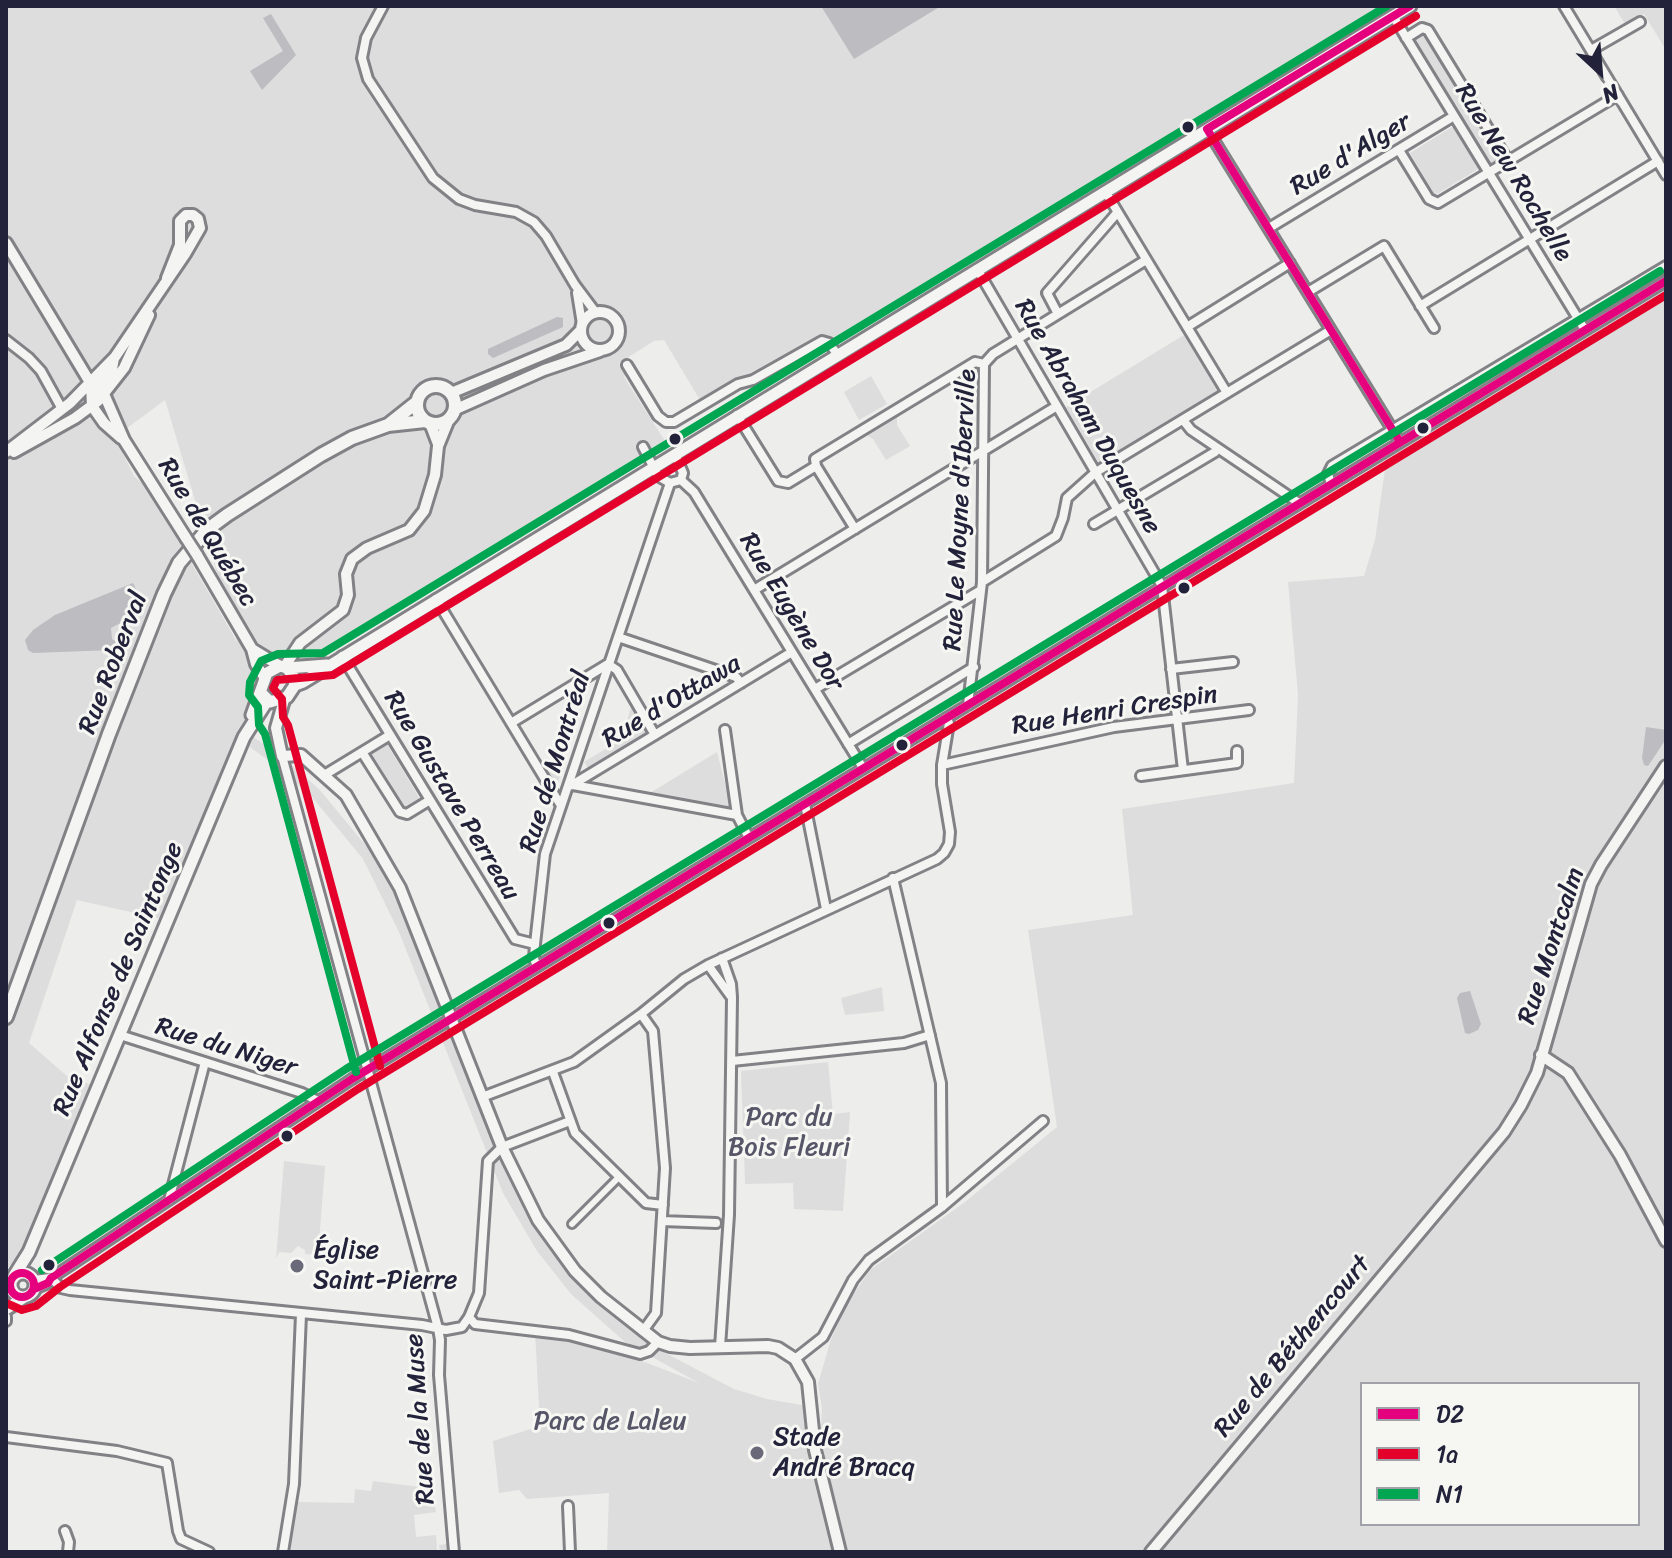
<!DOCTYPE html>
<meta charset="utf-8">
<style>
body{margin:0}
#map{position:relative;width:1672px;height:1558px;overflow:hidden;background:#ededec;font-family:Sriracha,sans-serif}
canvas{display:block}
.frame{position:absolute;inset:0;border:8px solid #22223b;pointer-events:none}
.legend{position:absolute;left:1360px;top:1382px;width:280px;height:144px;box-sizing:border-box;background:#f6f6f2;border:2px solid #a1a1a9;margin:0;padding:10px 14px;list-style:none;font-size:24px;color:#22223b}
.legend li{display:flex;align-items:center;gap:16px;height:40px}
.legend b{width:40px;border:2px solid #a1a1a9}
.north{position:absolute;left:1560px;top:32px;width:80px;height:80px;-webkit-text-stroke:6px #f6f6f2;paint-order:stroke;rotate:154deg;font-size:22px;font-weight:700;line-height:32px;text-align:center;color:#22223b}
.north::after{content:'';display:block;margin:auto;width:28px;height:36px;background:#22223b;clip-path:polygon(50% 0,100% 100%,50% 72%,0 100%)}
</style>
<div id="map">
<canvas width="1672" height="1558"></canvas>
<div class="frame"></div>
<ul class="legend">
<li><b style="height:10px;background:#e5007d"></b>D2</li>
<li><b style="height:10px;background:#e4002b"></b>1a</li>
<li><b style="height:10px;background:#00a651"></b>N1</li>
</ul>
<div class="north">N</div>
</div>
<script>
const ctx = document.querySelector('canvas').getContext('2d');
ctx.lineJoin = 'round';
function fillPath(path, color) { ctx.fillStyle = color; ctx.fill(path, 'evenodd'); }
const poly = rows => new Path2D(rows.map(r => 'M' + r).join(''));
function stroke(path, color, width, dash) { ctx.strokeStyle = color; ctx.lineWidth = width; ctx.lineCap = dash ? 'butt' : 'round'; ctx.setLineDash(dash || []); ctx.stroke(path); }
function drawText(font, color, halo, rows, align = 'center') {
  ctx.font = font + ' Sriracha,sans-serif'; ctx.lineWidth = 6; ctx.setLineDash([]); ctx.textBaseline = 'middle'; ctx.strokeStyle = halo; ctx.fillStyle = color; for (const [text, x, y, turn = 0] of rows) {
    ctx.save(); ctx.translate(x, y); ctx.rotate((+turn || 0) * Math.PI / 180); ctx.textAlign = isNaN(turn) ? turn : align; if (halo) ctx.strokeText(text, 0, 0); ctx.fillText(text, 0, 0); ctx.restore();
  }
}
const built = poly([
 [6,6,1392,6,847,335,835,340,826,335,750,378,736,379,700,400,664,340,654,341,619,363,626,375,624,377,665,441,255,693,243,730,280,755,319,789,372,853,392,888,498,1154,530,1222,546,1245,562,1267,598,1305,652,1346,734,1389,767,1399,807,1406,808,1422,802,1421,805,1422,835,1552,607,1552,609,1493,527,1499,519,1490,499,1493,493,1441,540,1426,535,1332,585,1339,699,1383,625,1342,571,1294,537,1251,503,1193,399,932,363,859,312,797,273,764,239,739,161,919,77,900,29,1043,67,1076,92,1085,69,1144,18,1258,6,1269],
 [165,400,237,641,237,642,150,491,134,476,115,437],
 [1614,6,1666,6,1666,50,1644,14,1625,24],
 [1422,31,1502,159,1491,166,1412,39],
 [1452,127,1456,129,1478,169,1439,193,1434,194,1410,153],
 [1666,273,1666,1552,847,1552,826,1467,821,1431,822,1408,818,1384,831,1339,848,1302,870,1270,965,1202,1057,1127,1028,930,1133,915,1122,809,1294,783,1298,695,1288,582,1364,576,1375,540,1386,462,1378,448],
 [1362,1384,1638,1384,1638,1524,1362,1524],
 [1184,335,1219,392,1100,465,1066,407],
 [871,376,887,404,859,420,844,392],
 [897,417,897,425,910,446,886,460,873,439,866,435],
 [632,703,650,733,589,770,584,762,622,739],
 [386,742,421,801,405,811,401,810,368,756,369,753],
 [717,752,731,807,650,793],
 [566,757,556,789,538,761],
 [882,987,884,1011,845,1015,841,998],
 [828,1062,833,1114,850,1112,843,1211,794,1209,793,1183,745,1184,741,1071],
 [284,1161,325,1166,318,1255,305,1254,305,1250,298,1246,291,1253,279,1252,276,1259],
 [373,1481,420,1487,424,1494,433,1495,436,1512,414,1515,416,1537,436,1535,437,1551,440,1551,439,1545,447,1544,448,1552,288,1552,298,1502,354,1503,355,1489,371,1491]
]);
const water = poly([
 [821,6,941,6,854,59],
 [271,14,296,55,262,90,250,71,283,51,263,18],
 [557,317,563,318,563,327,493,358,488,354,488,349],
 [133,583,137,591,134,606,130,618,111,628,112,639,116,642,113,650,33,653,28,650,25,640,33,630,55,615],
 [1646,727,1666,730,1666,739,1648,766,1644,765,1642,758],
 [1470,991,1481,1024,1478,1030,1469,1034,1465,1033,1457,998,1460,993]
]);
const pedestrian = poly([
 [572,1224,619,1177]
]);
const minor = poly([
 [383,6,366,38,362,58,368,79,433,178,459,199,475,205,516,212,534,222,546,236,575,285,596,313],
 [1564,6,1666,175],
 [1393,16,1585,330],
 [1406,38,1422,28,1428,30,1508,161],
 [1591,50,1640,22],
 [1207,129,1400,442],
 [1399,150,1429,199,1438,203,1618,95],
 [1105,191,1227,393],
 [1269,228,1454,116],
 [977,269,1162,586,1183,770],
 [1308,292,1384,246,1434,328],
 [577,293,582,324],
 [1420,306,1658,161],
 [1058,314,1047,293,1117,213],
 [1187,327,1290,263],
 [6,340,29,358,41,371,62,409],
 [627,365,658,416,666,422,674,422,738,384,753,380,822,341,829,343,837,354],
 [737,415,778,481,788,483,816,466],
 [1183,420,1191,430,1299,503],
 [643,447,658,476,670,483,681,480,683,473,675,454],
 [681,480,694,492,863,768],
 [1331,484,1328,474,1332,466,1666,266],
 [1094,524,1215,452,1217,449],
 [855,529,816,466,815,459,975,362,984,364],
 [982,582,1056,536,1063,518,1067,498,1096,472,1331,330],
 [754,590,1057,406],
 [436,599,560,804],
 [618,637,736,677,741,683],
 [342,656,515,939,535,944],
 [1171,669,1233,662],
 [815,689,981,590],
 [968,705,982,582,984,364,993,354,1146,260],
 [511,723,608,664,617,670,655,735],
 [725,730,737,815,749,838],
 [848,744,974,667],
 [362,752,400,812,407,814,430,800],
 [282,756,438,1328,440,1340,439,1375,454,1552],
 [942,765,1114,727,1249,710],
 [326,774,390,735],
 [1141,776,1237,763,1237,751],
 [572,785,792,652],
 [573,785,737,815],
 [805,804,826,909],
 [893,878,941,1083,942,1207],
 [722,958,731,984,732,997],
 [708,965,732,998,729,1215,720,1347],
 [537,966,534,959,535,944,545,854,670,483],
 [641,1014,653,1031,665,1168,656,1313,643,1331],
 [120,1035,302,1093,318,1101],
 [732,1061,904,1043,930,1035],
 [553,1072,575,1133,646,1203,663,1205],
 [482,1097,574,1062,641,1014,684,979,708,965,937,859,944,853,949,844,950,832,942,784,942,765,949,723,946,718],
 [169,1200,205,1062],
 [662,1221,716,1223],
 [51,1278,61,1288,70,1290,422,1325,446,1330,462,1327,469,1317,479,1293,488,1161,502,1147,570,1121],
 [34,1280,50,1278],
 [34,1289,48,1283,51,1278,352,1079,1666,281],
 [6,1317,6,1321],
 [469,1317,475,1324,569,1335,640,1354,649,1351,658,1342],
 [795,1359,823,1337,853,1280,869,1260,942,1207,1043,1121],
 [6,1437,117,1451,167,1463,178,1531,181,1539,209,1552],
 [568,1506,570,1552],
 [65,1531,69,1542,68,1552],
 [283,1552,294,1484,301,1314]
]);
const tertiary = poly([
 [6,243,91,384,104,394,124,440,186,538],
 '581 331a19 19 0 1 1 38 0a19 19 0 1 1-38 0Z',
 [91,384,92,406,104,423,121,438],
 [95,392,111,374,114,358],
 [451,393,566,345,580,331],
 [454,410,544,370,600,351],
 [430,423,438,444],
 [6,452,70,403,115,357,185,254,200,228,198,219,193,215,186,215,180,221,180,245,167,278],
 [14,452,75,418,98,401,124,368,149,315],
 [197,555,252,649,256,664,264,677],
 [252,649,280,666],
 [285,666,300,643,343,610,348,595,346,574,352,559,367,548,409,530,424,511,435,475,438,446,449,419],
 [284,700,276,728,282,756,301,755,346,795,400,888,502,1147,538,1220,575,1271,601,1297,658,1342,670,1346,690,1348,768,1346,778,1348,795,1359,808,1382,815,1450,840,1552],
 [1541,1055,1568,1073,1620,1155,1666,1241],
 [1151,1552,1504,1132,1521,1105,1537,1073,1591,884,1601,865,1666,766]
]);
const secondary = poly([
 [287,668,327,665],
 [295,685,303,682,1410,6],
 [252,715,267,673,280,666,287,668,293,676,295,685,287,697,270,702,261,693],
 '11 1285a12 12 0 1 1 24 0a12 12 0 1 1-24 0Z',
 [14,1276,29,1252,244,737,267,701],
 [6,1309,23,1298]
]);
const primary = poly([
 '417 405a19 19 0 1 1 38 0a19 19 0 1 1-38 0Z',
 [388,425,417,402],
 [6,1017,109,734,164,594,179,563,208,529,227,515,321,455,352,438,388,425,425,421]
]);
const tertiaryBridge = poly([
 [186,538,197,555]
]);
const bus1 = poly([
 [1400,442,1207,129,1410,6],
 '10 1285a12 12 0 1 1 24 0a12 12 0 1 1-24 0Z',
 [34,1289,48,1283,51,1278,352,1079,1666,281]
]);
const bus2 = poly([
 [380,1066,288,725,283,717,282,699,273,688,277,680,333,675,1416,16],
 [6,1303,22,1310,36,1306,60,1287,358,1089,1666,295]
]);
const bus3 = poly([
 [356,1072,265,734,259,725,258,707,249,695,250,682,261,661,278,654,323,653,1387,6],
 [42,1270,346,1069,1660,271]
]);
const markers = [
 [1188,127,7,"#22223b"],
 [1423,428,7,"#22223b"],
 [675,439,7,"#22223b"],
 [1184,588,7,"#22223b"],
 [902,745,7,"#22223b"],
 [609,923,7,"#22223b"],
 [287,1136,7,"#22223b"],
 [49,1265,7,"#22223b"],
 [297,1266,8,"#696979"],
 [757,1453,8,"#696979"]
];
const streetNames = [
 ["Rue d'Alger",1351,155,-31],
 ["Rue New Rochelle",1513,173,59],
 ["Rue Abraham Duquesne",1087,417,60],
 ["Rue Le Moyne d'Iberville",961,510,-87],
 ["Rue de Québec",207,533,59],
 ["Rue Eugène Dor",791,612,59],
 ["Rue Roberval",114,663,-69],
 ["Rue d'Ottawa",672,702,-31],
 ["Rue Henri Crespin",1115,711,-9],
 ["Rue de Montréal",556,762,-73],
 ["Rue Gustave Perreau",451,796,59],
 ["Rue Montcalm",1552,946,-72],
 ["Rue Alfonse de Saintonge",119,979,-67],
 ["Rue du Niger",226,1048,17],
 ["Rue de Béthencourt",1293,1347,-50],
 ["Rue de la Muse",421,1419,-94]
];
const parkNames = [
 ["Parc du",789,1118],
 ["Bois Fleuri",789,1148],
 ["Parc de Laleu",610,1422]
];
const poiNames = [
 ["Église",313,1251],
 ["Saint-Pierre",313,1281],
 ["Stade",773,1438],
 ["André Bracq",773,1468]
];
fillPath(built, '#ddd');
fillPath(water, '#bcbcc1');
stroke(pedestrian, '#828286', 12);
stroke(minor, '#828286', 14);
stroke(tertiary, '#828286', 16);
stroke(secondary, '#828286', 17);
stroke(primary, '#828286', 18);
stroke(pedestrian, '#f4f4f2', 6);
stroke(minor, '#f4f4f2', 8);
stroke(tertiary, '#f4f4f2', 10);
stroke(secondary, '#f4f4f2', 11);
stroke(primary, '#f4f4f2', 12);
stroke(tertiaryBridge, '#828286', 16, []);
stroke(tertiaryBridge, '#f4f4f2', 10);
stroke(bus1, '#e5007d', 8);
stroke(bus2, '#e4002b', 8);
stroke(bus3, '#00a651', 8);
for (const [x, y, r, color] of markers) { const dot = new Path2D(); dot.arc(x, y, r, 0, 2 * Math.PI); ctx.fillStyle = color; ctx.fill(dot); stroke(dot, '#f6f6f2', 3); }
drawText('26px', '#22223b', '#f6f6f2', streetNames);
drawText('26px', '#565668', '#f6f6f2', parkNames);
drawText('26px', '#22223b', '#f6f6f2', poiNames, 'left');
</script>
